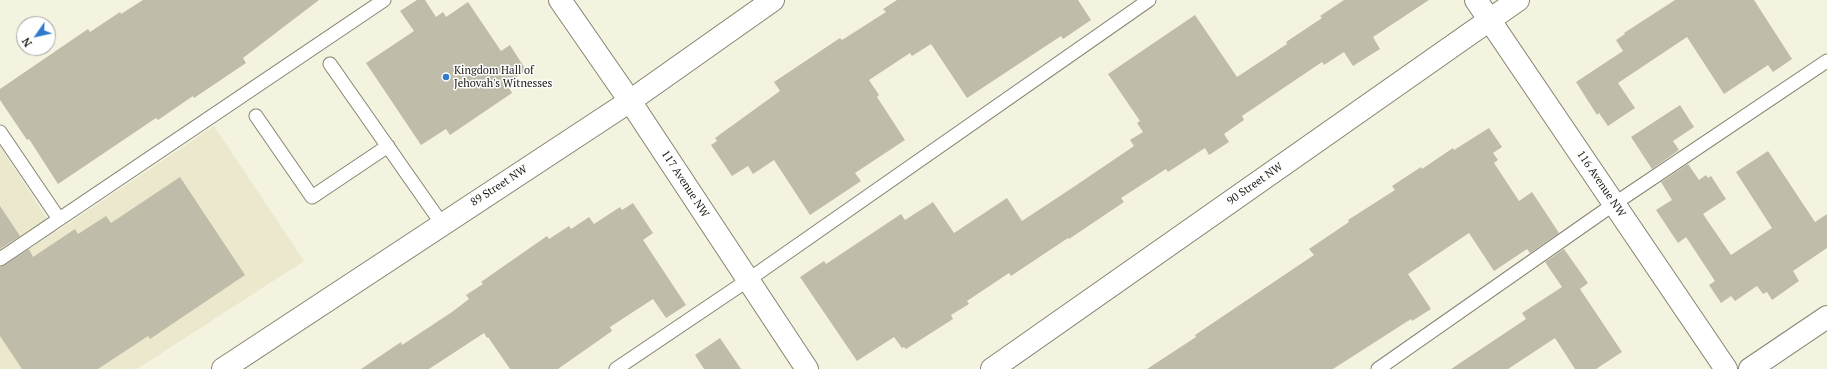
<!DOCTYPE html>
<style>
body{margin:0}
#map{position:relative;width:1827px;height:369px;overflow:hidden;background:#f4f3df;font-family:"PT Serif",serif}
canvas{display:block}
.north{position:absolute;left:16px;top:16px;width:40px;height:40px;box-sizing:border-box;background:#fff;border:1px solid #a3a29f;border-radius:50%;rotate:236deg;font-size:11px;font-weight:700;line-height:16px;text-align:center;color:#181710}
.north::after{content:'';display:block;margin:auto;width:14px;height:18px;background:#2f7bcb;clip-path:polygon(50% 0,100% 100%,50% 72%,0 100%)}
</style>
<div id="map">
<canvas width="1827" height="369"></canvas>
<div class="north">N</div>
</div>
<script>
const ctx = document.querySelector('canvas').getContext('2d');
ctx.lineJoin = 'round';
function fillPath(path, color) { ctx.fillStyle = color; ctx.fill(path, 'evenodd'); }
const poly = rows => new Path2D(rows.map(r => 'M' + r).join(''));
function stroke(path, color, width, dash) { ctx.strokeStyle = color; ctx.lineWidth = width; ctx.lineCap = dash ? 'butt' : 'round'; ctx.setLineDash(dash || []); ctx.stroke(path); }
function drawText(font, color, halo, rows, align = 'center') {
  ctx.font = font + ' "PT Serif",serif'; ctx.lineWidth = 3; ctx.setLineDash([]); ctx.textBaseline = 'middle'; ctx.strokeStyle = halo; ctx.fillStyle = color; for (const [text, x, y, turn = 0] of rows) {
    ctx.save(); ctx.translate(x, y); ctx.rotate((+turn || 0) * Math.PI / 180); ctx.textAlign = isNaN(turn) ? turn : align; if (halo) ctx.strokeText(text, 0, 0); ctx.fillText(text, 0, 0); ctx.restore();
  }
}
const built = poly([
 [214,126,304,261,137,369,0,369,0,146,56,232]
]);
const building = poly([
 [143,0,319,0,243,58,246,63,194,98,193,96,158,120,156,118,58,184,29,139,27,140,0,100,0,89,88,29,90,32,120,12,121,14],
 [417,0,425,0,436,17,443,12,446,17,468,2,501,51,510,45,526,70,507,84,512,93,450,135,446,129,421,145,366,63,414,31,400,11],
 [897,0,1078,0,1091,20,1063,39,1061,36,967,98,931,44,912,56,910,53,869,80,879,95,877,97,905,140,855,173,861,181,810,215,774,160,753,174,748,166,732,176,711,145,717,141,715,138,780,91,774,82,840,38,842,40,886,12,883,9],
 [1344,0,1429,0,1373,37,1380,49,1353,66,1344,52,1324,65,1322,62,1242,116,1244,120,1224,134,1229,142,1209,155,1205,148,1168,172,1166,169,1121,198,1124,202,1069,239,1068,238,1011,276,1009,273,967,301,969,304,951,315,953,319,906,349,904,347,902,348,894,337,857,361,800,277,824,261,826,264,901,214,905,220,933,202,954,233,1007,198,1022,221,1075,186,1134,146,1130,140,1143,132,1137,123,1140,121,1108,74,1195,15,1237,77,1287,44,1286,42,1322,18,1320,16],
 [1675,0,1754,0,1792,59,1773,72,1768,65,1724,94,1687,37,1618,83,1635,108,1608,126,1599,113,1597,115,1576,82,1623,51,1616,40,1625,34,1624,33],
 [1680,105,1694,127,1673,141,1679,150,1652,169,1631,137],
 [1489,128,1502,147,1493,153,1498,160,1494,163,1519,201,1532,192,1559,233,1530,253,1527,249,1494,271,1469,233,1408,274,1431,309,1412,321,1411,319,1333,369,1147,369,1196,337,1195,335,1314,255,1309,249,1349,222,1348,220,1395,190,1392,186,1421,167,1422,169,1453,148,1454,150],
 [1768,151,1815,222,1827,214,1827,248,1793,271,1799,281,1772,300,1767,292,1763,294,1757,286,1735,301,1731,296,1721,303,1709,285,1715,281,1686,237,1678,243,1656,210,1672,200,1661,182,1688,164,1699,180,1706,175,1708,178,1711,176,1726,199,1703,214,1731,255,1772,228,1736,172],
 [180,177,245,275,150,339,148,336,98,369,22,369,0,336,0,267,29,249,33,257,75,229,78,234,106,216,111,223],
 [633,203,653,233,643,240,686,305,666,318,653,299,610,327,612,331,558,369,510,369,488,337,487,338,484,333,429,369,361,369,401,342,402,345,452,312,469,299,466,295,483,284,481,282,547,236,549,239,569,226,571,229,589,217,594,224,620,207,622,210],
 [0,206,20,236,0,249],
 [1564,249,1588,283,1580,289,1622,352,1596,369,1575,369,1555,338,1508,369,1451,369,1526,319,1522,313,1562,287,1545,262],
 [720,338,741,369,704,369,695,355]
]);
const service = poly([
 [330,64,442,224],
 [256,116,312,197,388,146],
 [0,132,59,219],
 [0,259,384,0],
 [616,369,748,280,1149,0],
 [1378,369,1614,204,1827,61]
]);
const minor = poly([
 [560,0,630,101,807,369],
 [1476,0,1726,369],
 [223,369,630,101,773,0],
 [992,369,1518,0],
 [1750,369,1827,317]
]);
const markers = [
 [446,77,4,"#2f7bcb"]
];
const poiNames = [
 ["Kingdom Hall of",454,71],
 ["Jehovah's Witnesses",454,84]
];
const streetNames = [
 ["117 Avenue NW",685,184,57],
 ["90 Street NW",1255,184,-35],
 ["116 Avenue NW",1601,184,56],
 ["89 Street NW",499,186,-33]
];
fillPath(built, '#ebe8cd');
fillPath(building, '#bfbdaa');
stroke(service, '#868472', 15);
stroke(minor, '#868472', 24);
stroke(service, '#fff', 13);
stroke(minor, '#fff', 22);
for (const [x, y, r, color] of markers) { const dot = new Path2D(); dot.arc(x, y, r, 0, 2 * Math.PI); ctx.fillStyle = color; ctx.fill(dot); stroke(dot, '#fff', 1.5); }
drawText('11px', '#181710', '#fff', poiNames, 'left');
drawText('11px', '#181710', '#fff', streetNames);
</script>
